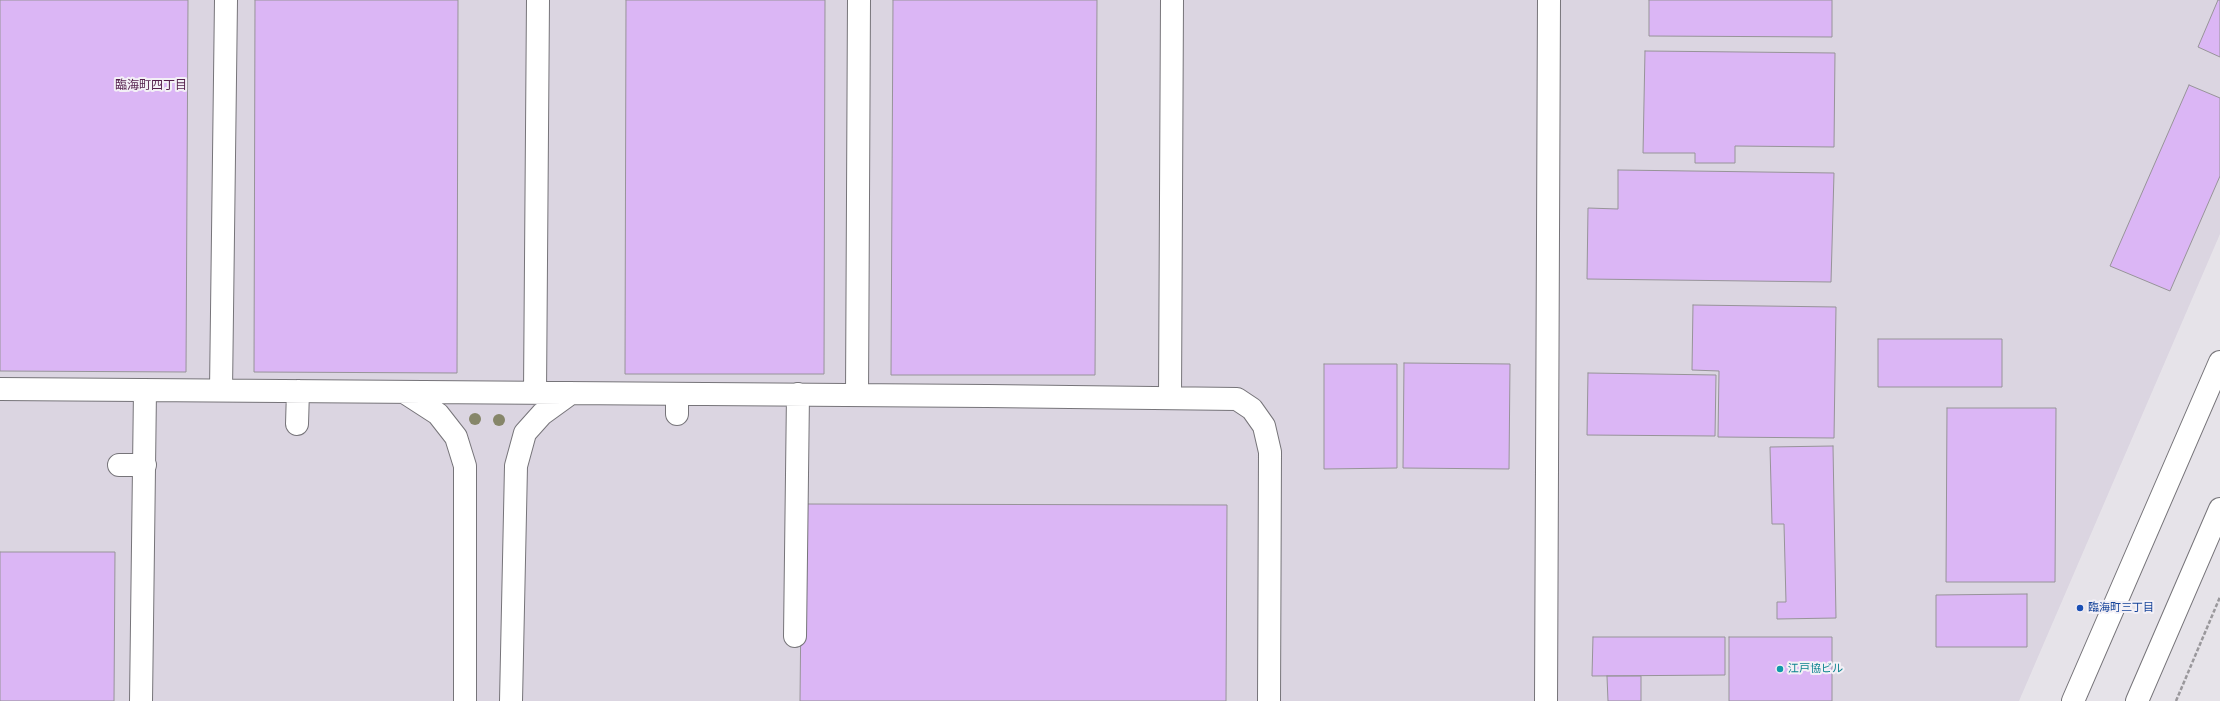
<!DOCTYPE html>
<meta charset="utf-8">
<style>
body{margin:0}
canvas{display:block;background:#e6e3e9}
</style>
<canvas width="2220" height="701"></canvas>
<script>
const ctx = document.querySelector('canvas').getContext('2d');
ctx.lineJoin = 'round';
function fillPath(path, color) { ctx.fillStyle = color; ctx.fill(path, 'evenodd'); }
const poly = rows => new Path2D(rows.map(r => 'M' + r).join(''));
function stroke(path, color, width, dash) { ctx.strokeStyle = color; ctx.lineWidth = width; ctx.lineCap = dash ? 'butt' : 'round'; ctx.setLineDash(dash || []); ctx.stroke(path); }
function drawText(font, color, halo, rows, align = 'center') {
  ctx.font = font + ' "Roboto Serif","Noto Sans JP",serif'; ctx.lineWidth = 4; ctx.setLineDash([]); ctx.textBaseline = 'middle'; ctx.strokeStyle = halo; ctx.fillStyle = color; for (const [text, x, y, turn = 0] of rows) {
    ctx.save(); ctx.translate(x, y); ctx.rotate((+turn || 0) * Math.PI / 180); ctx.textAlign = isNaN(turn) ? turn : align; if (halo) ctx.strokeText(text, 0, 0); ctx.fillText(text, 0, 0); ctx.restore();
  }
}
const built = poly([
 [0,0,2220,0,2220,234,2019,701,0,701]
]);
const building = poly([
 [0,0,188,0,186,372,0,371,0,0],
 [255,0,458,0,457,373,254,372,255,0],
 [626,0,825,0,824,374,625,374,626,0],
 [893,0,1097,0,1095,375,891,375,893,0],
 [1649,0,1832,0,1832,37,1649,36,1649,0],
 [2218,0,2220,0,2220,57,2198,47,2218,0],
 [1645,51,1835,53,1834,147,1735,146,1735,163,1695,163,1695,153,1643,153,1645,51],
 [2189,85,2220,98,2220,176,2170,291,2110,266,2189,85],
 [1618,170,1834,173,1831,282,1587,279,1588,208,1618,209,1618,170],
 [1693,305,1836,307,1834,438,1718,437,1719,371,1692,370,1693,305],
 [1878,339,2002,339,2002,387,1878,387,1878,339],
 [1404,363,1510,364,1509,469,1403,468,1404,363],
 [1324,364,1397,364,1397,468,1324,469,1324,364],
 [1588,373,1716,375,1715,436,1587,435,1588,373],
 [1947,408,2056,408,2055,582,1946,582,1947,408],
 [1833,446,1836,618,1777,619,1777,602,1786,602,1784,524,1772,524,1770,447,1833,446],
 [802,504,1227,505,1226,701,800,701,802,504],
 [0,552,115,552,114,701,0,701,0,552],
 [2027,594,2027,647,1936,647,1936,595,2027,594],
 [1593,637,1725,637,1725,675,1592,676,1593,637],
 [1729,637,1832,637,1832,701,1729,701,1729,637],
 [1607,676,1641,676,1641,701,1608,701,1607,676]
]);
const path = poly([
 [2176,701,2220,597]
]);
const minor = poly([
 [0,389,987,396,1237,399,1252,409,1264,426,1270,452,1269,701],
 [221,390,226,0],
 [404,392,438,414,456,437,465,466,465,701],
 [535,392,538,0],
 [677,394,677,414],
 [857,395,859,0],
 [1170,397,1172,0],
 [297,424,298,391],
 [119,465,145,465],
 [795,636,798,394],
 [141,701,145,390],
 [511,701,516,466,525,433,542,414,571,393],
 [1546,701,1549,0],
 [2073,701,2220,362],
 [2137,701,2220,509]
]);
const trees = [
 [475,419],
 [499,420]
];
const markers = [
 [2080,608,4,"#1a4fb4"],
 [1780,669,4,"#0f9aa8"]
];
const transitNames = [
 ["臨海町三丁目",2088,608]
];
const cultureNames = [
 ["江戸協ビル",1788,669]
];
const neighbourhoodNames = [
 ["臨海町四丁目",151,85]
];
fillPath(built, '#dbd5e1');
fillPath(building, '#dbb6f5');
stroke(building, '#979499', 1);
stroke(minor, '#767479', 24);
stroke(path, '#9a989c', 2.5, [4, 2]);
stroke(minor, '#fff', 22);
ctx.fillStyle = '#868669';
for (const [x, y] of trees) { ctx.beginPath(); ctx.arc(x, y, 6, 0, 2 * Math.PI); ctx.fill(); }
for (const [x, y, r, color] of markers) { const dot = new Path2D(); dot.arc(x, y, r, 0, 2 * Math.PI); ctx.fillStyle = color; ctx.fill(dot); stroke(dot, '#f3f0f6', 1.5); }
drawText('11px', '#164399', '#f3f0f6', transitNames, 'left');
drawText('11px', '#0d838f', '#f3f0f6', cultureNames, 'left');
drawText('12px', '#531e4b', '#f3f0f6', neighbourhoodNames);
</script>
